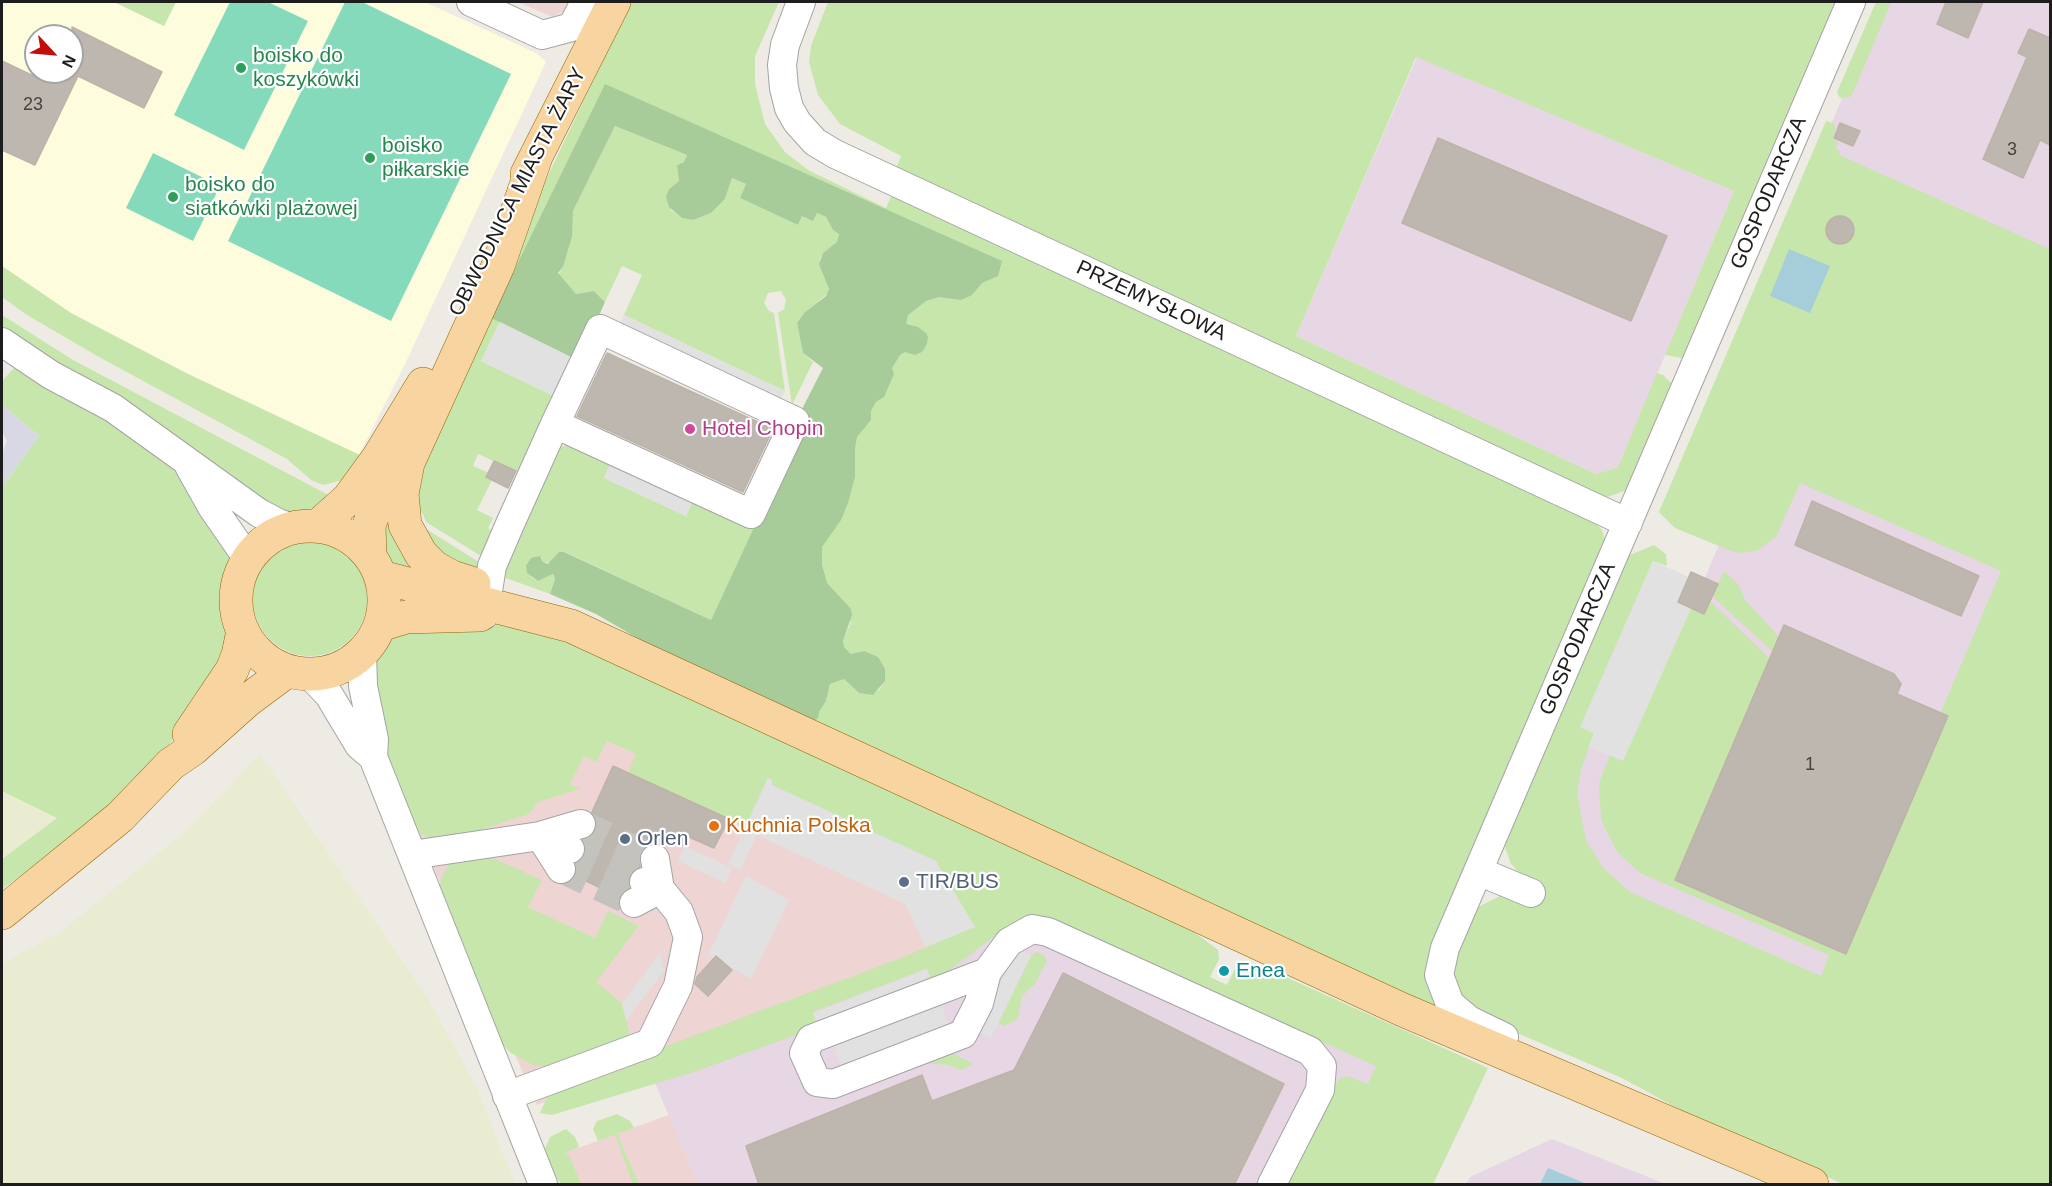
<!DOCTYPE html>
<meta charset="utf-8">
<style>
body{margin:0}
#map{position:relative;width:2052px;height:1186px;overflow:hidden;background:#eeebe4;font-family:Arial,sans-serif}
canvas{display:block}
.frame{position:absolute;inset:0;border:3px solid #1d1d1d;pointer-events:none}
.north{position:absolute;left:24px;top:24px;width:60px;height:60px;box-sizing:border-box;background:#fff;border:2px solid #a5a5a5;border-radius:50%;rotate:116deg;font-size:16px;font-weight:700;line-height:24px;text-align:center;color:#1d1d1d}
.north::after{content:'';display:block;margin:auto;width:21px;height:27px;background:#c10e09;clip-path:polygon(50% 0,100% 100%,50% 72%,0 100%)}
</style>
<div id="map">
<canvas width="2052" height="1186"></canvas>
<div class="frame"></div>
<div class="north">N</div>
</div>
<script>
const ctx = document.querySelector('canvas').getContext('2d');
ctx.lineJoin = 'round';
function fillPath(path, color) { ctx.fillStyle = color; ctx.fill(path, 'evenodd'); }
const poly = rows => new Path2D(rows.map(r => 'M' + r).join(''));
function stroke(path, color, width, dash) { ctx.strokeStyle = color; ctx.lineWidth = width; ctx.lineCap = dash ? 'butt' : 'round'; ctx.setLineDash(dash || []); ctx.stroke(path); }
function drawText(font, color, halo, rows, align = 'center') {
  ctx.font = font + ' Arial,sans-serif'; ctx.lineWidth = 4.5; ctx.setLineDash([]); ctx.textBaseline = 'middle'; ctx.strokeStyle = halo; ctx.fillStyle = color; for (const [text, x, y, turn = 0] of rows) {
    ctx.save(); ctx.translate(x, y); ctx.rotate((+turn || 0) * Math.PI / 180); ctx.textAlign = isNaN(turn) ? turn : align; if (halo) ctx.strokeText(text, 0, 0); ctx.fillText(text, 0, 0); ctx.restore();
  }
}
const commercial = poly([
 [518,2,573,2,569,9,552,17],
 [406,634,1069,893,647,1064,537,1105,419,834,389,754],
 [669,1115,698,1184,578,1184,564,1153]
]);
const industrial = poly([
 [1883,2,2050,2,2050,1087,1632,905,1570,835,1569,738,1626,761,1719,545,1670,503],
 [1417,57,1734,191,1618,467,1596,474,1296,336],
 [1069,893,1167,965,1474,1099,1433,1184,698,1184,647,1064],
 [1552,1139,1666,1184,1466,1184,1470,1177]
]);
const education = poly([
 [2,2,114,2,164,26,176,2,425,2,536,53,546,62,405,364,359,455,147,354,71,313,2,266],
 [36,36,72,36,72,72,36,72]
]);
const farmland = poly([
 [260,754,427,997,477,1088,515,1184,2,1184,2,964,63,930,188,829],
 [2,791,57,817,2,859]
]);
const grass = poly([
 [114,2,176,2,164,26],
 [631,2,779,2,755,56,755,84,765,124,785,152,808,170,886,208,892,194,1594,521,1602,530,1606,542,1513,769,1439,1013,806,723,826,701,830,684,844,679,859,693,878,691,885,681,864,651,851,654,844,647,843,641,851,622,778,571,936,242,605,85,492,318,500,322,481,361,560,399,522,474,478,454,473,466,489,473,492,480,477,510,493,518,488,528,495,533,486,559,426,522,423,514,410,507,409,492,497,282],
 [828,2,1841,2,1688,355,1682,358,1665,355,1734,191,1416,57,1296,336,1596,474,1618,467,1657,373,1663,375,1673,385,1630,489,1607,497,1598,496,894,173,901,156,840,124,818,95,809,62,811,46],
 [1876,2,1891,2,1854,91,1850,97,1840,98,1837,92],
 [1826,121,1833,123,1836,128,1832,139,1838,142,1836,149,1840,152,1839,155,2050,249,2050,1184,1843,1184,1697,1119,1622,1078,1473,1014,1452,984,1454,960,1478,907,1504,894,1522,876,1511,864,1505,847,1507,837,1625,557,1654,545,1666,554,1667,566,1653,561,1581,727,1594,733,1581,769,1577,794,1586,840,1603,868,1630,892,1821,976,1829,955,1640,873,1617,852,1601,820,1599,783,1610,755,1623,760,1691,608,1704,614,1710,601,1770,659,1675,880,1839,951,2001,571,1800,483,1776,537,1756,551,1738,553,1726,549,1675,528,1659,512],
 [615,126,687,155,684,162,677,165,679,181,669,189,671,210,682,218,693,220,711,213,725,199,732,178,746,184,740,198,798,225,802,216,817,213,826,217,833,230,839,234,837,243,821,256,819,264,829,285,828,293,805,312,797,323,803,353,813,362,792,405,778,313,784,309,786,300,781,291,768,293,764,303,769,311,774,313,785,391,624,315,642,275,622,266,605,302,594,291,576,294,558,276,563,267,573,211],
 [2,266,71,313,188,374,362,456,343,480,323,485,311,480,287,459,99,357,27,315,2,297],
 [2,315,73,360,336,499,314,513,294,516,276,512,2,330],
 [15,367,130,431,164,460,188,486,231,555,232,563,223,596,229,627,221,678,168,746,85,830,2,889,2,859,57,818,2,791,2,487,39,436,2,405,2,381],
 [573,444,612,460,604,478,686,516,694,498,761,513,711,620,565,552,551,563,543,562,542,557,531,577,538,581,553,574,555,579,550,594,506,578,504,575,518,530,560,447],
 [378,521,398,526,429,573,394,571,382,558],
 [415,522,482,564,474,571,455,571],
 '253 599a57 57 0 1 1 114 0a57 57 0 1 1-114 0Z',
 [1724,571,1739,585,1745,600,1779,637,1773,652,1712,596],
 [483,621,540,628,1190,929,1218,950,1219,959,1210,977,1227,985,1236,967,1243,962,1259,965,1488,1068,1433,1184,1286,1184,1338,1080,1347,1076,1368,1084,1376,1066,1044,919,1011,927,995,936,932,983,926,969,813,1012,818,1027,697,1071,552,1115,540,1113,547,1097,557,1088,578,1079,901,958,975,926,772,784,772,780,768,778,745,827,628,773,636,754,607,741,596,762,584,756,570,784,580,789,538,802,529,814,449,840,429,838,420,833,414,828,393,784,368,662,383,638,393,631],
 [484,855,526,872,524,875,527,876,528,874,542,880,528,907,595,938,608,911,639,926,596,982,622,1003,630,1038,550,1066,535,1066,511,1053,495,1037,438,895,441,879,448,866,456,859],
 [1036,952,1043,954,1047,961,1035,984,1022,996,1018,1019,1003,1026,998,1023,1031,956],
 [951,1053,974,1064,961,1070,949,1065,925,1063],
 [617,1114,630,1121,634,1128,617,1134,639,1184,633,1184,615,1135,598,1141,593,1129,597,1121],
 [566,1129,575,1137,579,1147,565,1153,569,1155,581,1184,561,1184,542,1155,550,1137]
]);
const forest = poly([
 [605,84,1002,261,998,276,982,283,972,295,961,300,939,297,926,301,908,315,906,324,918,327,926,333,928,337,927,344,922,352,915,355,905,352,900,355,892,368,894,374,884,397,876,402,871,411,871,420,857,437,855,448,855,477,848,503,841,520,822,547,822,565,827,583,851,609,852,615,843,641,844,647,851,654,864,651,878,657,885,669,885,681,873,695,859,693,844,679,830,684,826,701,819,712,818,718,813,722,663,653,596,614,550,594,555,579,553,574,538,581,527,573,526,566,531,558,540,556,543,562,548,564,559,552,564,552,711,620,802,424,803,407,823,368,803,353,797,323,805,312,826,296,829,289,819,264,823,253,837,242,839,234,833,230,826,217,817,213,813,221,802,216,798,225,740,198,746,184,732,178,725,199,711,213,693,220,682,218,669,207,666,197,669,189,679,181,677,165,684,162,687,155,615,126,573,211,572,236,563,267,558,273,576,294,594,291,605,302,579,361,491,318]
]);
const pitch = poly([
 [230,2,268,2,308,21,244,150,174,115],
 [345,2,362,2,511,74,391,321,228,241],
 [153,153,220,186,193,241,126,208]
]);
const parking = poly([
 [624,315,785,391,777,407,616,331],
 [500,322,579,361,560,399,481,361],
 [612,460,694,498,686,516,604,478],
 [1653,561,1689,577,1678,602,1691,608,1623,761,1589,747,1594,733,1580,727],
 [768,778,772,780,772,785,936,861,975,927,926,947,905,904,757,835,740,870,728,864],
 [684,846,732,868,725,883,678,861],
 [746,876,789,900,751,979,708,955],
 [1017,949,1031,956,991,1038,977,1032],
 [660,953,664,971,626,1021,622,1003],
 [927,969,932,983,818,1027,813,1013],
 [940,1001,950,1028,842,1070,832,1042]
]);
const plaza = poly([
 [2,405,39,436,2,487,2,453,7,441,2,431]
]);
const water = poly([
 [1789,249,1830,266,1810,313,1770,296],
 [1548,1168,1587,1184,1540,1184]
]);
const building = poly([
 [1946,2,1983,2,1968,38,1937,24,1946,2],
 [72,27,162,72,144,108,78,76,35,165,2,150,2,61,42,80,47,72,72,72,72,27],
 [2029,29,2050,38,2050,145,2040,140,2023,178,1983,159,2027,57,2018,53,2029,29],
 [1840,123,1860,131,1853,146,1834,138,1840,123],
 [1438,138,1667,236,1631,321,1402,223,1438,138],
 '1826 230a14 14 0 1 1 28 0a14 14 0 1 1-28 0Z',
 [607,353,773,429,743,492,577,416,607,353],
 [494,461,516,471,508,488,486,477,494,461],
 [1812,501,1979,576,1961,616,1795,545,1812,501],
 [1691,572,1718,584,1704,614,1678,602,1691,572],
 [1784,625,1894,674,1901,684,1897,694,1948,716,1846,954,1675,880,1784,625],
 [613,766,729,819,714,848,689,837,684,846,664,838,661,844,653,843,645,846,639,854,640,867,629,875,629,887,619,897,576,876,576,864,585,855,584,840,592,836,597,828,597,819,592,812,613,766],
 [716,956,732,970,708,996,695,984,697,977,716,956],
 [1063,973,1284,1084,1234,1185,759,1185,746,1146,922,1075,932,1101,1014,1070,1063,973]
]);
const minorTunnel = poly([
 [581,824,655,859],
 [570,849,644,882],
 [561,869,634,903]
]);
const minor = poly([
 [471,2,542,35,572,27,585,2],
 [801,2,785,45,782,65,784,88,789,108,797,122,815,142,835,154,1628,523],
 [2,342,51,375,113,408,259,513,278,523,293,528],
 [189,466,212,507,248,559],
 [484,615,492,566,510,524,555,424,600,329,795,421,751,514,555,424],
 [362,653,363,686,374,739,373,757],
 [309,674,329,695,359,745,373,757,543,1184],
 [412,855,540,836,570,849],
 [561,869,540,836,581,824],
 [1478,871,1531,893],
 [634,903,660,889,655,859],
 [987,972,811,1039,804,1053,817,1082,833,1084,963,1034,979,1003,987,972,1009,942,1032,929,1048,932,1310,1051,1322,1066,1320,1090,1272,1184],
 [1504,1037,1469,1020,1450,1004,1439,975,1445,948,1851,2],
 [507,1096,650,1043,678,986,688,937,679,912,660,889,644,882]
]);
const major = poly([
 [527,174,614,2],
 '236 600a74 74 0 1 1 148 0a74 74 0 1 1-148 0Z',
 [318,526,349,498,378,458,423,384],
 [370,556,369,525,396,455],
 [381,577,571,626,1403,1010,1812,1184],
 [474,584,452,577,434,567,421,554,405,525,402,494,408,463,498,266,537,154],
 [380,625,406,617,480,615],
 [189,734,232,670,238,655,243,631],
 [2,913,120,817,171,764,193,749,248,700,287,671]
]);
const markers = [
 [241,68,6,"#2e9e5b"],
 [370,158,6,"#2e9e5b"],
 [173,197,6,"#2e9e5b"],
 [690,429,6,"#d1479c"],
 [714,826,6,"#e8710a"],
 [625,839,6,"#5c6f8a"],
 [904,882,6,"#5c6f8a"],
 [1224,971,6,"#0f9aa8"]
];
const numberNames = [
 ["23",33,105],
 ["3",2012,150],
 ["1",1810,765]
];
const leisureNames = [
 ["boisko do",253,56],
 ["koszykówki",253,80],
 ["boisko",382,146],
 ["piłkarskie",382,170],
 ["boisko do",185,185],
 ["siatkówki plażowej",185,209]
];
const streetNames = [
 ["OBWODNICA MIASTA ŻARY",518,192,-63],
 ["GOSPODARCZA",1769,193,-67],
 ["PRZEMYSŁOWA",1151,301,25],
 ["GOSPODARCZA",1578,639,-67]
];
const hotelNames = [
 ["Hotel Chopin",702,429]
];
const foodNames = [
 ["Kuchnia Polska",726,826]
];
const serviceNames = [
 ["Orlen",637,839],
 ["TIR/BUS",916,882]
];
const cultureNames = [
 ["Enea",1236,971]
];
fillPath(commercial, '#eed5d4');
fillPath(industrial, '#e7d6e3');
fillPath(education, '#fdfddd');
fillPath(farmland, '#e9ecd0');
fillPath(grass, '#c7e6ac');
fillPath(forest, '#a7cc9a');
fillPath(pitch, '#85dabb');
fillPath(parking, '#e1e1e1');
fillPath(plaza, '#d8d8e4');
fillPath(water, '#a6cdda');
fillPath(building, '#beb7b0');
stroke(building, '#bfb2a7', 1.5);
stroke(minorTunnel, '#c4c2bc', 28, [28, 14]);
stroke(minor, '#a4a4a4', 30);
stroke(major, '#906607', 34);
stroke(minor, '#fff', 28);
stroke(major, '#f7d4a0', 33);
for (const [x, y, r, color] of markers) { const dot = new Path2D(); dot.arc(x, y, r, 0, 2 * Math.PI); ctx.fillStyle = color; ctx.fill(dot); stroke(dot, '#fff', 2); }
drawText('18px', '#454442', null, numberNames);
drawText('21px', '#27864d', '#fff', leisureNames, 'left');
drawText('21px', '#1d1d1d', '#fff', streetNames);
drawText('21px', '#b23c85', '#fff', hotelNames, 'left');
drawText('21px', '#c56008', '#fff', foodNames, 'left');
drawText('21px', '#4e5e75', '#fff', serviceNames, 'left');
drawText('21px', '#0d838f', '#fff', cultureNames, 'left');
</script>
